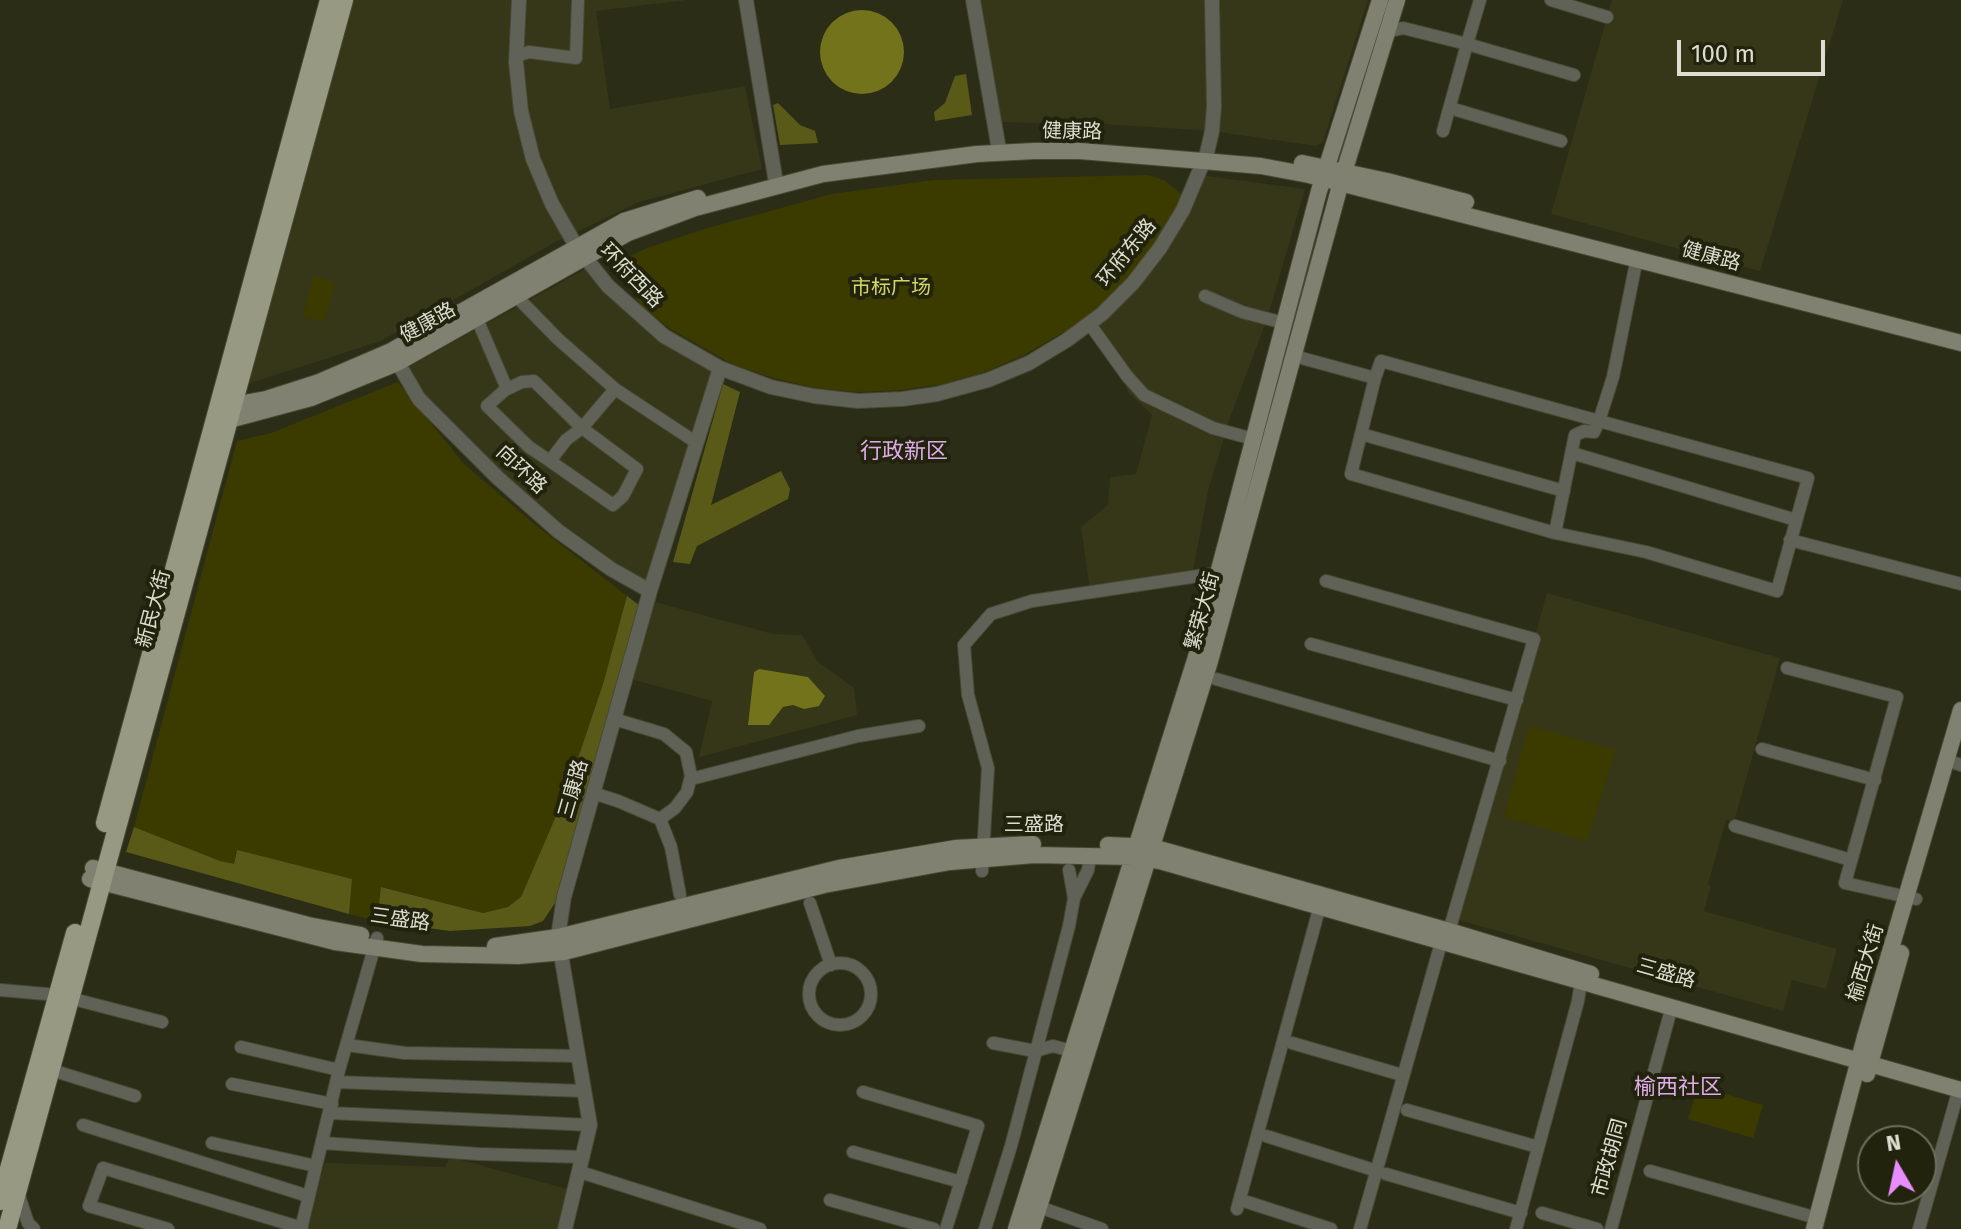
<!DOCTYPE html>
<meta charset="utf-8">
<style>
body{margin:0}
#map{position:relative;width:1961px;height:1229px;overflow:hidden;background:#2c2d16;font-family:"Fira Sans",sans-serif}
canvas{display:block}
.north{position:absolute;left:1857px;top:1125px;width:80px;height:80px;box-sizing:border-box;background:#22230d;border:2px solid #6d6e5b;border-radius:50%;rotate:351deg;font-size:22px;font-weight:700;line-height:32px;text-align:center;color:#ddded1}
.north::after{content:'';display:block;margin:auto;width:28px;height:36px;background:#e98dfe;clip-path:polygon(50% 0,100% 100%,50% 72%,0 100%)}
.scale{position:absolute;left:1677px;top:40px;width:148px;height:36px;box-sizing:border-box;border:4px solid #ddded1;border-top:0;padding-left:10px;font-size:24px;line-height:28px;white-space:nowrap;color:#ddded1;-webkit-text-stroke:6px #22230d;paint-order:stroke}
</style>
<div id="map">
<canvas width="1961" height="1229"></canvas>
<div class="north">N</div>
<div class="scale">100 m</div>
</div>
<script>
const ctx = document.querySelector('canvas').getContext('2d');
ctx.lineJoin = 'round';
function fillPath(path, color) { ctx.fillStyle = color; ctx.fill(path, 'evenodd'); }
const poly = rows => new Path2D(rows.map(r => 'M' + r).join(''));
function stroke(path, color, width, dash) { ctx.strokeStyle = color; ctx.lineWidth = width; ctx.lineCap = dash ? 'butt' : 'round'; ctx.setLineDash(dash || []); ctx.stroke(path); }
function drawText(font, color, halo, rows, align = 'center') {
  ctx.font = font + ' "Fira Sans","Noto Sans SC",sans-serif'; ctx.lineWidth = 8; ctx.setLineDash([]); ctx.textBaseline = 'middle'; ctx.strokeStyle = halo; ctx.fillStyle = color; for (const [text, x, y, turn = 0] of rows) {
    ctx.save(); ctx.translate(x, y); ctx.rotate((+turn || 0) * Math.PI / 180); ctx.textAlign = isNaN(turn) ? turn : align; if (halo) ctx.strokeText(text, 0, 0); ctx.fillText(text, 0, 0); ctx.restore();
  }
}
const built = poly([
 [344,0,687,0,596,11,610,109,745,86,762,169,639,202,554,243,381,341,238,387],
 [973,0,1368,0,1323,142,1317,146,1212,131,1104,124,994,122],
 [1612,0,1843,0,1760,271,1551,214],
 [1199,175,1305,189,1267,319,1230,418,1208,491,1192,576,1090,590,1081,527,1108,505,1110,477,1136,474,1152,415,1128,392,1098,326,1151,272,1180,226],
 [591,266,651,326,720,368,650,591,498,478,401,371],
 [1547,593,1780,658,1734,822,1726,820,1708,884,1711,886,1704,911,1837,949,1826,989,1792,980,1783,1011,1455,919],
 [655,602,773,634,802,635,818,662,854,688,857,715,699,757,712,701,631,679],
 [450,1157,571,1190,557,1229,306,1229,325,1163,445,1167]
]);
const green = poly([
 [1148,175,1164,180,1188,199,1171,230,1089,323,1062,333,1024,355,985,372,944,384,901,390,858,392,815,388,773,378,732,364,669,328,641,306,620,272,625,258,647,248,704,229,832,194,934,180],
 [313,276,335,282,324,322,303,317],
 [398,382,464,464,533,523,627,596,603,684,578,758,556,805,556,816,521,897,508,907,483,913,382,887,377,921,349,914,352,879,236,851,234,865,220,861,134,827,237,441,271,433],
 [1529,726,1616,750,1587,841,1504,817],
 [1698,1086,1763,1105,1753,1138,1688,1119]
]);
const forest = poly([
 [966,74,972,115,935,121,934,112,945,103,955,76],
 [778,103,800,125,815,131,818,143,780,145,773,105],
 [723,384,740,392,711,505,781,471,790,489,788,499,697,546,690,564,673,562],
 [627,596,640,606,557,900,543,921,530,926,450,931,377,921,381,887,483,913,508,907,521,897,556,816,556,805,578,758,603,684],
 [134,827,220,861,234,864,237,850,352,879,349,914,126,852]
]);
const water = poly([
 '820 52a42 42 0 1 1 84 0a42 42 0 1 1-84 0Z',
 [759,669,808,677,825,696,819,706,804,709,793,705,783,707,769,725,748,725,754,672]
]);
const minor = poly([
 [1551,0,1607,17],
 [1387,32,1403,28,1467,44,1480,0],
 [516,56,529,52,576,58,578,0],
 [1450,108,1561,141],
 [1443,131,1467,44,1574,75],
 [511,291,558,339,615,389,697,443],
 [1205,296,1242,312,1284,323],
 [474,312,507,389],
 [1089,323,1127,376,1144,395,1213,428,1253,439],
 [1294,356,1375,378,1351,474,1555,533,1646,552,1777,591,1808,478,1599,421,1613,377,1637,258],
 [1375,378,1381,361,1599,421,1594,432,1584,431,1575,435,1555,533],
 [1361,434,1564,491],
 [1572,453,1796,520],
 [550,461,613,505,623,496,637,469,582,428,566,440,550,461,529,447,487,406,505,390,522,382,534,381,582,428,615,389],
 [1790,540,1961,584],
 [1326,581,1534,639,1447,938],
 [1311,644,1517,700],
 [1787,668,1897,697,1845,883,1916,899],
 [1216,679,1500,761],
 [614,719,664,734,686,752,691,776,687,792,675,808,660,819],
 [1762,749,1875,780],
 [1955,763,1961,765],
 [691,779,858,736,919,726],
 [593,793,618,801,660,819,671,847,680,895],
 [1735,826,1851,860],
 [982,871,988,768,968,695,964,645,991,614,1032,601,1218,573],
 [1074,898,1088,870,1090,855],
 [810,903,831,965],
 '809 994a31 31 0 1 1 62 0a31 31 0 1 1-62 0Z',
 [0,990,58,995,162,1022],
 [993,1043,1035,1051,1053,1046,1079,1053],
 [1292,1043,1402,1075],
 [347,1045,405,1053,578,1056],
 [241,1047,339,1070],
 [45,1068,135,1096],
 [336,1082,584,1091],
 [232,1084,332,1104],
 [863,1092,978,1126,946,1229],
 [1407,1110,1538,1147],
 [331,1113,590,1125],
 [83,1125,308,1196],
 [1266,1136,1377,1171],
 [212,1143,316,1166],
 [323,1143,479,1154,583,1157],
 [853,1152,961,1182],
 [1650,1171,1817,1218],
 [580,1172,760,1229],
 [1386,1174,1521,1213],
 [18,1193,28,1223,34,1229],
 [830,1200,934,1229],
 [1247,1202,1331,1229],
 [1039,1207,1102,1229],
 [1237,1209,1321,902],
 [1542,1213,1597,1229],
 [168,1229,89,1206,103,1168,302,1228],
 [301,1229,339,1070,377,938],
 [985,1229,1011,1146,1069,926,1074,898,1069,870],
 [1360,1229,1441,943],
 [1516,1229,1578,1001,1581,981],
 [1611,1229,1672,1006],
 [1919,1229,1959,1089]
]);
const tertiary = poly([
 [519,0,516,62,521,111,533,159,552,204,576,246,608,286,664,336,720,368,771,387,814,396,858,401,902,399,937,394,988,380,1029,363,1067,340,1102,314,1133,283,1160,248,1183,210,1207,153,1212,131,1214,107,1212,0],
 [746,0,775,177],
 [973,0,998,144],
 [392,353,419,399,498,478,558,531,611,569,650,591],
 [565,1229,590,1125,558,937,564,897,650,591,720,368]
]);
const secondary = poly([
 [1302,163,1387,181,1466,202],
 [224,404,233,405,266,399,319,382,391,351,624,221,698,198],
 [220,419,229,420,311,398,397,363,628,233,695,208,823,174,977,154,1034,151,1080,151,1203,161,1261,166,1309,175,1961,343],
 [1108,845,1152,847,1449,931,1591,974],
 [93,868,308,925,361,935],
 [90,879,335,942,422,954,518,956,564,952,824,885,950,862,1034,855,1133,857,1160,861,1961,1090],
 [495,946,558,937,839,868,956,848,1033,844],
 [1867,1074,1901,953],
 [1016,1229,1196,657,1319,191,1380,0],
 [1032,1229,1210,661,1341,182,1397,0],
 [1814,1229,1865,1037,1961,710]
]);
const primary = poly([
 [105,823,329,0],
 [0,1201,75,933],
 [7,1229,344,0]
]);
const streetNames = [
 ["健康路",1072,132,1],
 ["环府东路",1127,253,-51],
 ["健康路",1711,257,15],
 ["环府西路",631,276,46],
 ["健康路",428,323,-29],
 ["向环路",521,470,43],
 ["新民大街",154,609,-75],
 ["繁荣大街",1203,611,-75],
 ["三康路",574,789,-74],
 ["三盛路",1034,825],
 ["三盛路",400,920,8],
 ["榆西大街",1866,963,-73],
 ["三盛路",1666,974,16],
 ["市政胡同",1610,1158,-74]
];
const parkNames = [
 ["市标广场",891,288]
];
const neighbourhoodNames = [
 ["行政新区",904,452],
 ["榆西社区",1678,1088]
];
fillPath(built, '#363619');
fillPath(green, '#3b3b00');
fillPath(forest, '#595a18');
fillPath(water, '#72731a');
stroke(minor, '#484934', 14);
stroke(tertiary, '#484934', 16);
stroke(secondary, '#484934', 18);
stroke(primary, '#484934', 20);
stroke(minor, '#616257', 12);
stroke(tertiary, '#616257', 14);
stroke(secondary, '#808170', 16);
stroke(primary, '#979983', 18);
drawText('20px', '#ddded1', '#22230d', streetNames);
drawText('20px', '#d5d766', '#22230d', parkNames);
drawText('22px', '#deace9', '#22230d', neighbourhoodNames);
</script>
